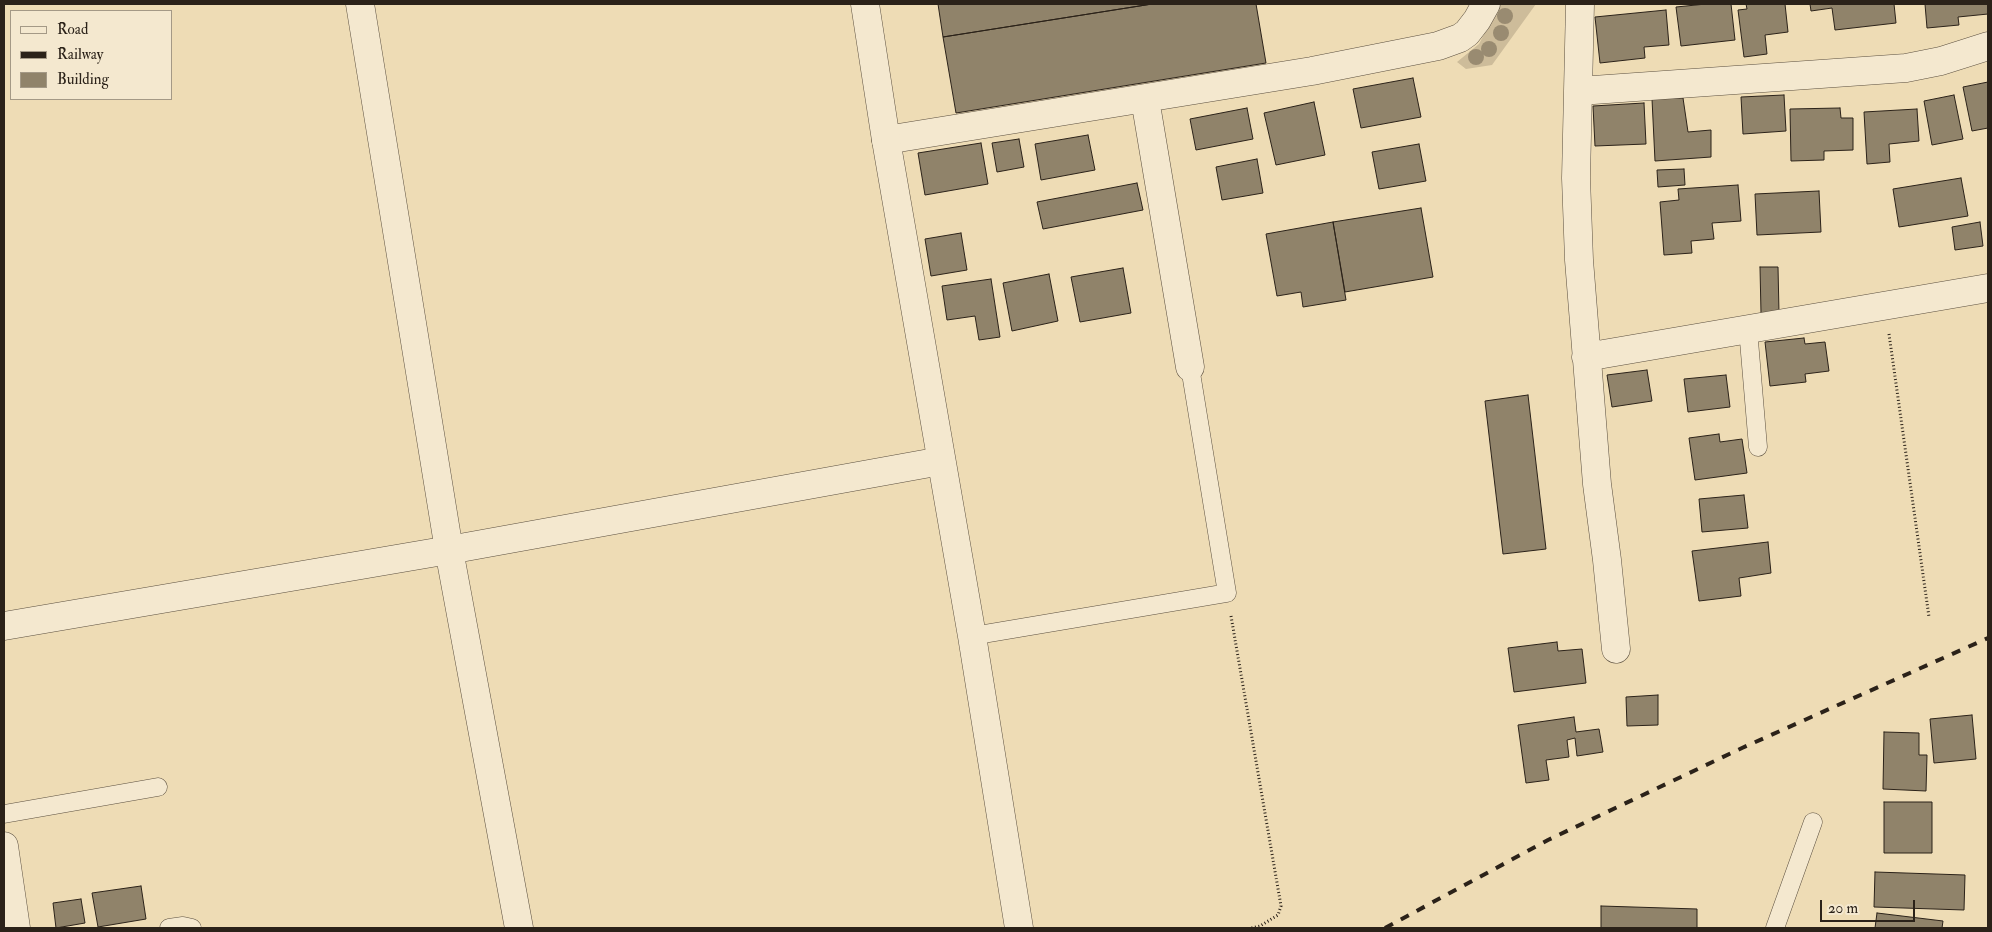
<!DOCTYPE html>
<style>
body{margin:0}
#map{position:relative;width:1992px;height:932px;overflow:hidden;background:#eedcb5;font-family:"IM FELL Double Pica",serif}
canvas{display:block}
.frame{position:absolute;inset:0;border:5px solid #2b2219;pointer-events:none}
.legend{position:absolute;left:10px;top:10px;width:162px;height:90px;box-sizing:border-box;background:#f4e8cf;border:1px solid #a49986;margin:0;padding:6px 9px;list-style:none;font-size:15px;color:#2b2219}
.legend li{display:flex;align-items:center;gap:10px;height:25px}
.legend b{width:25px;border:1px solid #a49986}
.scale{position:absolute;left:1820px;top:900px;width:95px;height:22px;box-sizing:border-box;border:2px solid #2b2219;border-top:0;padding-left:6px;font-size:15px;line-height:18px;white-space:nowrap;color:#2b2219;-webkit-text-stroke:4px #f4e8cf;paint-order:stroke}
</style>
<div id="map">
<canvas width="1992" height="932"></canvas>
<div class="frame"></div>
<ul class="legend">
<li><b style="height:6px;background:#f4e8cf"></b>Road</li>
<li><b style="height:6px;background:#2b2219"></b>Railway</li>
<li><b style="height:14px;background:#90836a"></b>Building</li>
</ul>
<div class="scale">20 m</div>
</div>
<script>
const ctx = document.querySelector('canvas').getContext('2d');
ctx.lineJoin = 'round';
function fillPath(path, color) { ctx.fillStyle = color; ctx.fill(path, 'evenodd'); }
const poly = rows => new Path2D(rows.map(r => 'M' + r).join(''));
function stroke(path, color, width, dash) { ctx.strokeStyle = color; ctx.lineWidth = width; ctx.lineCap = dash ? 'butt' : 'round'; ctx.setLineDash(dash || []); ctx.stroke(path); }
const green = poly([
 [1500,4,1536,4,1492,65,1466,69,1457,62,1479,44]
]);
const building = poly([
 [938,4,1152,4,943,37,938,4],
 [1152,4,1256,4,1266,63,956,113,943,37,1152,4],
 [1706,4,1731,4,1735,40,1681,46,1676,7,1706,4],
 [1746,4,1785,4,1788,32,1765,35,1767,54,1744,57,1738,10,1747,9,1746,4],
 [1810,4,1894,4,1896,23,1835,30,1832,8,1811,11,1810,4],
 [1925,4,1988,4,1988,14,1958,17,1959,25,1927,28,1925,4],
 [1666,10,1669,45,1644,47,1645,58,1600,63,1595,17,1666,10],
 [1413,78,1421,117,1361,128,1353,89,1413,78],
 [1988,82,1988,128,1972,131,1963,87,1988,82],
 [1784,95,1786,131,1743,134,1741,97,1784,95],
 [1954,95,1963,139,1932,145,1924,101,1954,95],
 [1683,98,1688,132,1711,130,1711,157,1655,161,1652,99,1683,98],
 [1314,102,1325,155,1276,165,1264,113,1314,102],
 [1644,103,1646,144,1595,146,1593,106,1644,103],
 [1247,108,1253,139,1196,150,1190,119,1247,108],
 [1840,108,1841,118,1853,118,1853,150,1824,151,1824,160,1791,161,1790,109,1840,108],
 [1917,109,1919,141,1889,144,1890,162,1867,164,1864,112,1917,109],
 [1088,135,1095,170,1041,180,1035,144,1088,135],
 [1019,139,1024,167,997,172,992,143,1019,139],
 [981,143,988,184,925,195,918,153,981,143],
 [1419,144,1426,181,1379,189,1372,152,1419,144],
 [1257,159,1263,193,1222,200,1216,167,1257,159],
 [1684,169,1685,185,1658,187,1657,170,1684,169],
 [1961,178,1968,216,1899,227,1893,189,1961,178],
 [1137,183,1143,210,1043,229,1037,202,1137,183],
 [1738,185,1741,221,1712,223,1714,239,1691,241,1692,253,1664,255,1660,202,1679,200,1678,189,1738,185],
 [1819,191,1821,232,1757,235,1755,194,1819,191],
 [1421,208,1433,277,1345,292,1333,222,1421,208],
 [1333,222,1346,300,1303,307,1301,292,1277,296,1266,234,1333,222],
 [1980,222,1983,246,1955,250,1952,227,1980,222],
 [961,233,967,270,931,276,925,239,961,233],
 [1760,267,1778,267,1779,313,1761,313,1760,267],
 [1123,268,1131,313,1080,322,1071,277,1123,268],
 [1049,274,1058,321,1012,331,1003,283,1049,274],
 [991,279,1000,337,979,340,975,316,947,320,942,286,991,279],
 [1804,338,1805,344,1825,342,1829,371,1805,374,1806,382,1770,386,1765,342,1804,338],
 [1647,370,1652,401,1612,407,1607,375,1647,370],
 [1726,375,1730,407,1688,412,1684,379,1726,375],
 [1528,395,1546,549,1503,554,1485,401,1528,395],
 [1719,434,1720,442,1742,439,1747,473,1695,480,1689,438,1719,434],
 [1744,495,1748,528,1702,532,1699,499,1744,495],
 [1768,542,1771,573,1739,578,1741,596,1699,601,1692,551,1768,542],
 [1557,642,1558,651,1582,649,1586,683,1514,692,1508,648,1557,642],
 [1658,695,1658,725,1627,726,1626,697,1658,695],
 [1972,715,1976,759,1934,763,1930,719,1972,715],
 [1574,717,1576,732,1599,729,1603,752,1577,756,1575,738,1567,740,1569,757,1546,760,1549,780,1526,783,1518,725,1574,717],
 [1884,732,1919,733,1919,755,1927,755,1926,791,1883,789,1884,732],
 [1884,802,1932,802,1932,853,1884,853,1884,802],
 [1875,872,1965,875,1964,910,1874,907,1875,872],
 [141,886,146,919,98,927,92,893,141,886],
 [81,899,85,923,56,928,53,903,81,899],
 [1601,906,1697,909,1697,928,1601,928,1601,906],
 [1877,913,1943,921,1942,928,1875,928,1877,913]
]);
const path = poly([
 [1889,334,1929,617],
 [1231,616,1281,906,1278,915,1260,926,1251,928]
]);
const service = poly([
 [1748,329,1758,447],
 [972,636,1227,593,1190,367],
 [4,814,158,787],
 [169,928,183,926,192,928],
 [1775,928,1813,822]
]);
const minor = poly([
 [360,4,449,550,519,928],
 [1580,4,1576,178,1579,260,1597,484,1607,560,1616,649],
 [1579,91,1906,68,1941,61,1988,46],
 [1145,99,1190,367],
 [886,140,1312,71,1438,46,1460,38,1467,33,1477,20,1486,4],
 [1586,357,1988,288],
 [4,626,449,550,941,461],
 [4,846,16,928]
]);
const tertiary = poly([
 [865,4,886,140,972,636,1019,928]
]);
const rail = poly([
 [1385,928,1548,840,1742,748,1988,638]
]);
const trees = [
 [1505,16],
 [1501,33],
 [1489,49],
 [1476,57]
];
fillPath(green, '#cdbc9a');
fillPath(building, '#90836a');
stroke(building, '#2b2219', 1);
stroke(service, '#5c5040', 19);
stroke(minor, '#5c5040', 29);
stroke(tertiary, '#5c5040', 29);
stroke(path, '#2b2219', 3, [1, 2.5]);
stroke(service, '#f4e8cf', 18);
stroke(minor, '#f4e8cf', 28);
stroke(tertiary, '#f4e8cf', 28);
stroke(rail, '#2b2219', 4, [9, 9]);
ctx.fillStyle = '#998b71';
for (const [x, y] of trees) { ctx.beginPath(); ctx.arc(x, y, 8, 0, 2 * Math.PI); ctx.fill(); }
</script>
